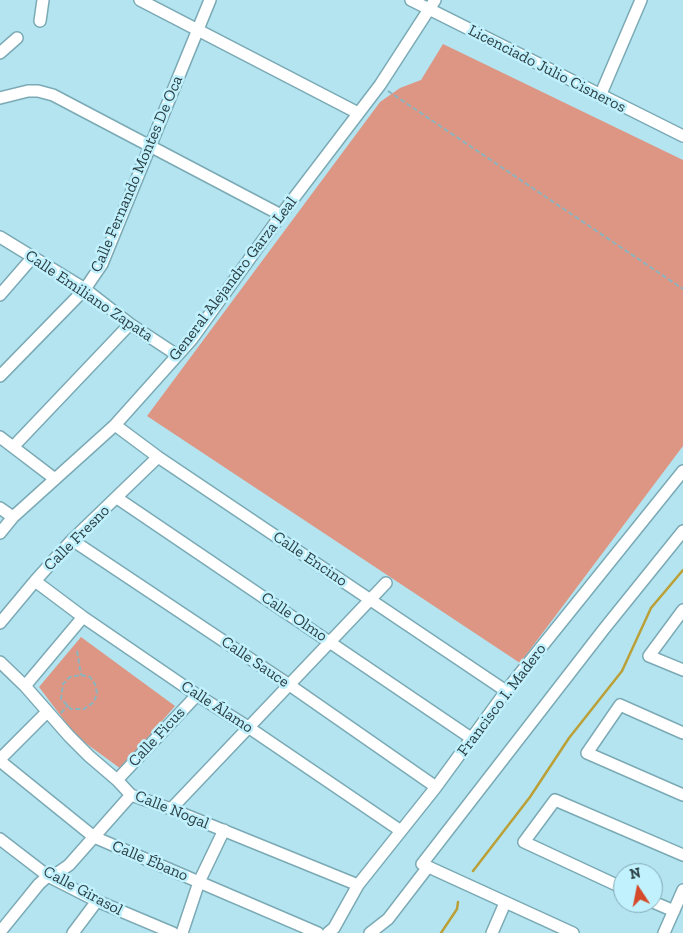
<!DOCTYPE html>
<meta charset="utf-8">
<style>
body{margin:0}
#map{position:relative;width:683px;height:933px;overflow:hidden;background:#b3e4f0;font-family:"Zilla Slab",serif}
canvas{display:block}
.north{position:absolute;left:613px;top:863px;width:50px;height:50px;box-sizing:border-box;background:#c0f1fd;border:1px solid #85aab3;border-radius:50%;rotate:349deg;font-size:14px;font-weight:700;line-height:20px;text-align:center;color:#2c4045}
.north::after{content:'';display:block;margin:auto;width:18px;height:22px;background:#d44a2a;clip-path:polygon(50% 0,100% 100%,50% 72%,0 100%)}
</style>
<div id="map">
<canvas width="683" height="933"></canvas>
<div class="north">N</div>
</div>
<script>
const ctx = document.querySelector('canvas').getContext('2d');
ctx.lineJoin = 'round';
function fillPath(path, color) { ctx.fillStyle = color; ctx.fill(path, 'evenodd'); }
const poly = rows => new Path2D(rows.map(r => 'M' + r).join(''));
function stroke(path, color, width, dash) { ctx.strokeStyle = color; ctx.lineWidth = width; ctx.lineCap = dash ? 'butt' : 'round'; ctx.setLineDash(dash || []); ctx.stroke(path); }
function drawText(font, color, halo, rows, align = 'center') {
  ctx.font = font + ' "Zilla Slab",serif'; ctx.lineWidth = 5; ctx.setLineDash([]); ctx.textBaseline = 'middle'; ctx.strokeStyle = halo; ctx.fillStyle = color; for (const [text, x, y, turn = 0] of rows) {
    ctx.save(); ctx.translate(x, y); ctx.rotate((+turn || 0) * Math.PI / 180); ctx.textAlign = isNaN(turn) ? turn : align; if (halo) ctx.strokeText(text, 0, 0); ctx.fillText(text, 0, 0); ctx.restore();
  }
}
const green = poly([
 [443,44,683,160,683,446,520,663,147,416,380,102,400,88,421,80],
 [81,637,175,706,121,769,76,736,39,687]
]);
const stream = poly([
 [473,871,530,797,569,738,622,671,651,608,683,570],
 [441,933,457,909,458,902]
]);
const path = poly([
 [388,91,683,289],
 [77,651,81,675],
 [81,675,90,677,95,684,97,693,94,702,84,709,71,709,61,699,63,684,70,677,81,675],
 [61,713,68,705]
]);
const minor = poly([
 [140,0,358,113],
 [411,0,683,136],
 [40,21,43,0],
 [0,53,17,38],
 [600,96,641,0],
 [0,98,28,91,38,91,53,95,281,215],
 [0,237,85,289,130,324,177,355],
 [0,295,32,258],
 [0,376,85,289,102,264,210,0],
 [115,425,158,457,506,691],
 [0,437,55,479],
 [13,447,130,324],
 [117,498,471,738],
 [0,508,13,517],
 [0,533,13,517,115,425,192,339,281,215,380,85,435,0],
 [72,540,288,684,436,787],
 [35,581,83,617,197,695,248,727,401,831],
 [683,610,649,656,683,670],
 [0,623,35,581,72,540,158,457],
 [0,662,25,686,69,736,89,756,117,780,131,795,171,809,358,885],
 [25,686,83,617],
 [683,733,620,705,587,753,683,795],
 [0,759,47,712],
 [0,761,94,837,318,933],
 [117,780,197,695],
 [171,809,386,583],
 [0,839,48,876,97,901,173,933],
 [623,888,524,842,555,800,683,855],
 [653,902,674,911],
 [0,932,39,884,48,876,59,872,69,865,131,795],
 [73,933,97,901],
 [182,933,199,882,224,830],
 [328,933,334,928,358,885,436,787,506,691,683,471],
 [370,933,388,919,428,867],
 [492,933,505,903],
 [573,933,422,864,604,629,683,531],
 [664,933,683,890]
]);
const streetNames = [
 ["Licenciado Julio Cisneros",547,69,27],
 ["Calle Fernando Montes De Oca",137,174,-67],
 ["General Alejandro Garza Leal",233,279,-53],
 ["Calle Emiliano Zapata",89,296,34],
 ["Calle Fresno",77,538,-45],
 ["Calle Encino",310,559,34],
 ["Calle Olmo",294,617,34],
 ["Calle Sauce",255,662,34],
 ["Francisco I. Madero",502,700,-53],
 ["Calle Álamo",217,707,33],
 ["Calle Ficus",157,737,-47],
 ["Calle Nogal",172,810,22],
 ["Calle Ébano",150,861,23],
 ["Calle Girasol",83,891,28]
];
fillPath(green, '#de9684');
stroke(stream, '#bba038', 2.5);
stroke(minor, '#7baab5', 14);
stroke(path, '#8ab3bd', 2, [5, 2.5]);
stroke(minor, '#fff', 11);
drawText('16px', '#2c4045', '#c0f1fd', streetNames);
</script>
